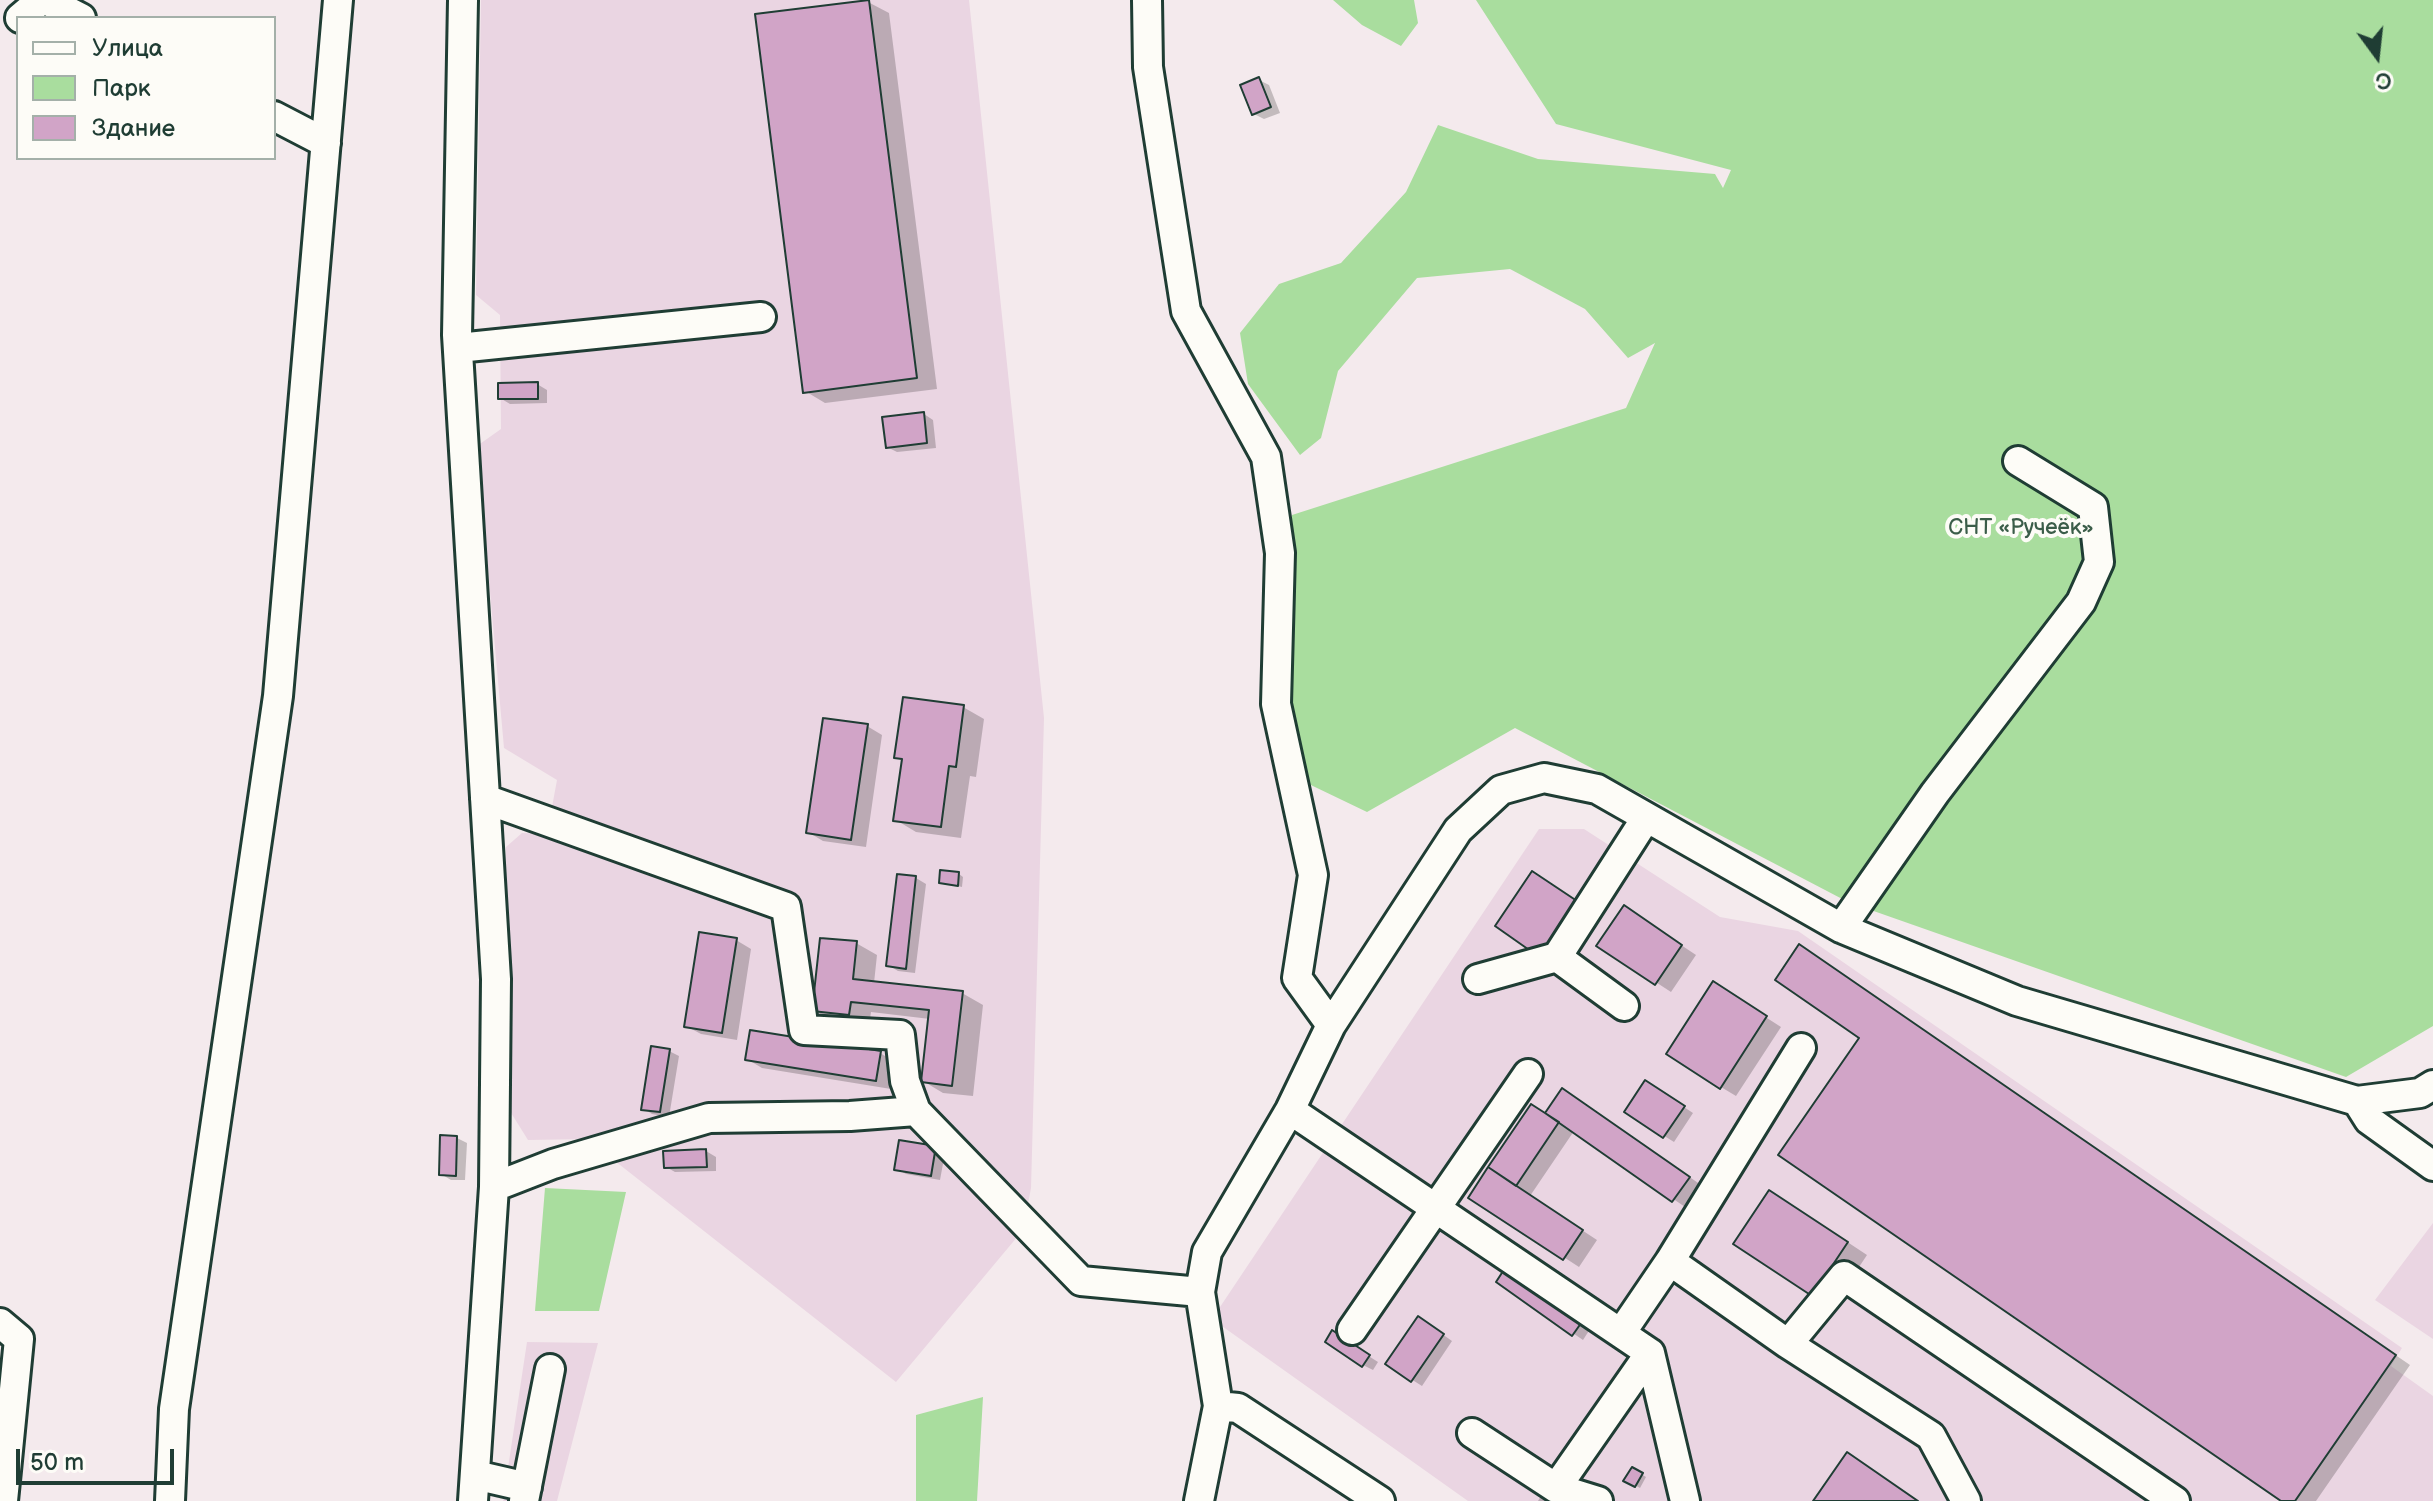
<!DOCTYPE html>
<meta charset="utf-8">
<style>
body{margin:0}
#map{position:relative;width:2433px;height:1501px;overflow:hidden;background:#f4eaed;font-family:"Balsamiq Sans",sans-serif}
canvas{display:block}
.legend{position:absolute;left:16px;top:16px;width:260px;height:144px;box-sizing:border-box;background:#fdfcf7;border:2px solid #a4b0a9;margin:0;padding:10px 14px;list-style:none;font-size:24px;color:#1f3d34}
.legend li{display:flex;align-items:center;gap:16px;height:40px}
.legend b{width:40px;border:2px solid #a4b0a9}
.north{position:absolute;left:2337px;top:16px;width:80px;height:80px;-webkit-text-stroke:6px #fdfcf7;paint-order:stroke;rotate:165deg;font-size:22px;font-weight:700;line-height:32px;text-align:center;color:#1f3d34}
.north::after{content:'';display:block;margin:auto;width:28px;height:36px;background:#1f3d34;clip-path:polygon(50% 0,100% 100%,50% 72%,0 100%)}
.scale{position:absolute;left:16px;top:1449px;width:158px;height:36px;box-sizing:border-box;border:4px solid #1f3d34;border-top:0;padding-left:10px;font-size:24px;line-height:28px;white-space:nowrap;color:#1f3d34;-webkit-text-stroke:6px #fdfcf7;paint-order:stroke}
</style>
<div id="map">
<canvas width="2433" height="1501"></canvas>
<ul class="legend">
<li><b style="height:10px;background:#fdfcf7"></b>Улица</li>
<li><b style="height:22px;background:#a9dd9e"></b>Парк</li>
<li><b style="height:22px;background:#d1a4c7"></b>Здание</li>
</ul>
<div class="north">С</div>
<div class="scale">50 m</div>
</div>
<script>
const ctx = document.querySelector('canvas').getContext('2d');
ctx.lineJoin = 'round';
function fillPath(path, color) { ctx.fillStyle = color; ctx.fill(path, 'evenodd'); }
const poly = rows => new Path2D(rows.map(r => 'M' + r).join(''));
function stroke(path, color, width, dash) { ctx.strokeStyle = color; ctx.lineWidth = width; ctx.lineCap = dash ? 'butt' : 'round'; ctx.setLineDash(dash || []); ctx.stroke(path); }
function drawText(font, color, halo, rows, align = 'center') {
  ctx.font = font + ' "Balsamiq Sans",sans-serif'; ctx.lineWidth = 8; ctx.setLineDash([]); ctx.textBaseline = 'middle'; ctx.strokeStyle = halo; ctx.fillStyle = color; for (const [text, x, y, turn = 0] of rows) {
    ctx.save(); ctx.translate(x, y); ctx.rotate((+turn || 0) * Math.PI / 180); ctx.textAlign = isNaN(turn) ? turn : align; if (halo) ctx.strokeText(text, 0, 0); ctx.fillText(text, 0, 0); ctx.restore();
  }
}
const built = poly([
 [481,0,969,0,1044,718,1031,1188,1023,1230,896,1382,587,1139,528,1140,508,1108,506,847,522,833,547,834,557,780,504,748,477,446,501,429,500,315,476,295],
 [1539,829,1584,829,1720,917,1798,931,2402,1348,2391,1366,2433,1396,2433,1501,1468,1501,1212,1319],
 [2433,1223,2433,1339,2375,1300],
 [527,1342,598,1343,557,1501,503,1501]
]);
const green = poly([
 [1333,0,1414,0,1418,23,1401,46,1362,25],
 [1476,0,2433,0,2433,1026,2346,1077,1848,902,1515,728,1367,812,1290,775,1292,515,1626,408,1655,343,1628,358,1585,309,1510,269,1417,278,1338,371,1321,438,1300,455,1248,384,1240,333,1279,284,1341,263,1406,192,1438,125,1538,159,1715,174,1723,188,1731,170,1556,124],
 [545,1188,626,1192,599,1311,535,1311],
 [983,1397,977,1501,916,1501,916,1415]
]);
const shadow = poly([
 [868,2,889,13,937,389,825,403,805,391],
 [1259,80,1269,85,1280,113,1264,119,1254,114],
 [537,384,547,390,547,403,510,404,500,398],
 [924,414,933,420,936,448,897,452,887,447],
 [963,707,984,719,976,777,970,776,961,838,916,832,896,820,903,761,897,757],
 [867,726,882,735,866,847,823,841,808,832],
 [959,874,963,877,962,887,941,882],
 [898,876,916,878,926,884,915,973,898,971,888,965],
 [1639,917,1696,955,1671,992,1599,945],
 [736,940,751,949,737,1040,701,1034,686,1026],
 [856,943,877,955,874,983,962,993,983,1005,973,1096,943,1093,923,1081,930,1019,871,1012,869,1026,834,1022,814,1010],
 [1800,946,2410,1365,2316,1501,2284,1501,1862,1037],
 [1728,993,1781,1027,1736,1096,1721,1087],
 [669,1051,679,1056,669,1117,652,1114,643,1108],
 [880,1053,895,1062,891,1089,762,1068,747,1059],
 [1655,1088,1693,1113,1674,1142,1626,1112],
 [1563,1090,1704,1187,1688,1209,1574,1131,1530,1196,1597,1240,1579,1267,1471,1197,1546,1115],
 [457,1138,467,1143,465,1180,451,1180,441,1174],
 [901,1142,945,1153,940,1180,906,1174,897,1169],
 [706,1151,716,1157,716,1171,675,1172,666,1167],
 [1790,1204,1867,1255,1833,1306],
 [1498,1282,1592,1326,1583,1340],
 [1428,1324,1452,1341,1422,1386,1387,1364],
 [1342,1339,1378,1362,1373,1370,1363,1365],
 [1633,1469,1646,1477,1640,1488,1626,1480],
 [1545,1489,1564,1501,1538,1501]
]);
const building = poly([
 [869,0,917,378,803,393,755,14,869,0],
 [1259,77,1271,107,1252,115,1240,85,1259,77],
 [538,382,538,399,498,399,498,383,538,382],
 [924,412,927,443,886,448,882,417,924,412],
 [903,697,964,705,956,767,949,766,941,827,893,821,902,759,894,758,903,697],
 [823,718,868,724,851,840,806,833,823,718],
 [940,870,959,872,958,886,939,883,940,870],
 [1532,871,1580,903,1542,959,1495,926,1532,871],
 [897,874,916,876,906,969,886,966,897,874],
 [1624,905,1682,945,1655,985,1596,946,1624,905],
 [699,932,737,938,722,1033,684,1027,699,932],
 [820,938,857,941,853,979,963,991,952,1086,921,1082,929,1010,851,1002,849,1015,812,1011,820,938],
 [1799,944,2396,1355,2295,1501,2281,1501,1778,1155,1859,1038,1775,980,1799,944],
 [1713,981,1767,1016,1720,1089,1666,1054,1713,981],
 [750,1030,881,1051,876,1081,745,1060,750,1030],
 [651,1046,670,1049,660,1112,641,1110,651,1046],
 [1645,1080,1685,1106,1663,1138,1624,1112,1645,1080],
 [1562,1088,1690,1177,1672,1202,1545,1113,1562,1088],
 [1531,1104,1559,1122,1516,1186,1488,1167,1531,1104],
 [440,1135,457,1136,456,1176,439,1175,440,1135],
 [899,1140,936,1146,931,1176,894,1170,899,1140],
 [706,1149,707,1167,664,1168,663,1151,706,1149],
 [1488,1167,1583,1230,1563,1260,1468,1198,1488,1167],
 [1769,1190,1848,1242,1812,1296,1733,1244,1769,1190],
 [1507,1265,1584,1319,1572,1336,1496,1282,1507,1265],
 [1418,1316,1444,1334,1411,1382,1385,1364,1418,1316],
 [1332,1330,1370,1355,1362,1367,1325,1342,1332,1330],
 [1847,1452,1918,1501,1813,1501,1847,1452],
 [1632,1467,1643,1473,1635,1487,1623,1481,1632,1467]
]);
const minor = poly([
 [46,0,81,18],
 [463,0,457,335,496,979,494,1187,473,1501],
 [1147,0,1148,67,1186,311,1266,457,1280,553,1276,704,1313,875,1297,978,1331,1025],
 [20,18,41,0],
 [274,116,326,143],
 [458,348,761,317],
 [485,799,786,907,804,1030,900,1035,905,1081,916,1111,1081,1281,1200,1292],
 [1841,928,1935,793,2081,602,2099,562,2093,507,2018,461],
 [1557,957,1624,1006],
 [1478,979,1557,957,1646,818],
 [2357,1101,2369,1120,2433,1166],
 [1290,1110,1650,1353,1685,1501],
 [494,1187,553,1164,709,1118,850,1116,916,1111],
 [1670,1261,1801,1048],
 [0,1323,19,1339,3,1501],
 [1352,1330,1528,1074],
 [1621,1333,1670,1261,1788,1344,1844,1276,2175,1501],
 [1788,1344,1931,1436,1966,1501],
 [1218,1406,1238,1408,1380,1501],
 [1472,1433,1556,1488,1598,1501],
 [475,1475,527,1487],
 [1556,1488,1650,1353],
 [170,1501,174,1409,278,696,338,0],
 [524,1501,550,1369],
 [1199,1501,1218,1406,1200,1292,1207,1252,1290,1110,1331,1025,1458,830,1501,790,1544,778,1597,789,1841,928,2017,1001,2357,1101,2420,1093,2433,1085]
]);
const parkNames = [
 ["СНТ «Ручеёк»",2021,528]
];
fillPath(built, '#ead5e2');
fillPath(green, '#a9dd9e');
fillPath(shadow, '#0003');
fillPath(building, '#d1a4c7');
stroke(building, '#1f3d34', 2);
stroke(minor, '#1f3d34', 34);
stroke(minor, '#fdfcf7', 28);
drawText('22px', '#3b5d49', '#fdfcf7', parkNames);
</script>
